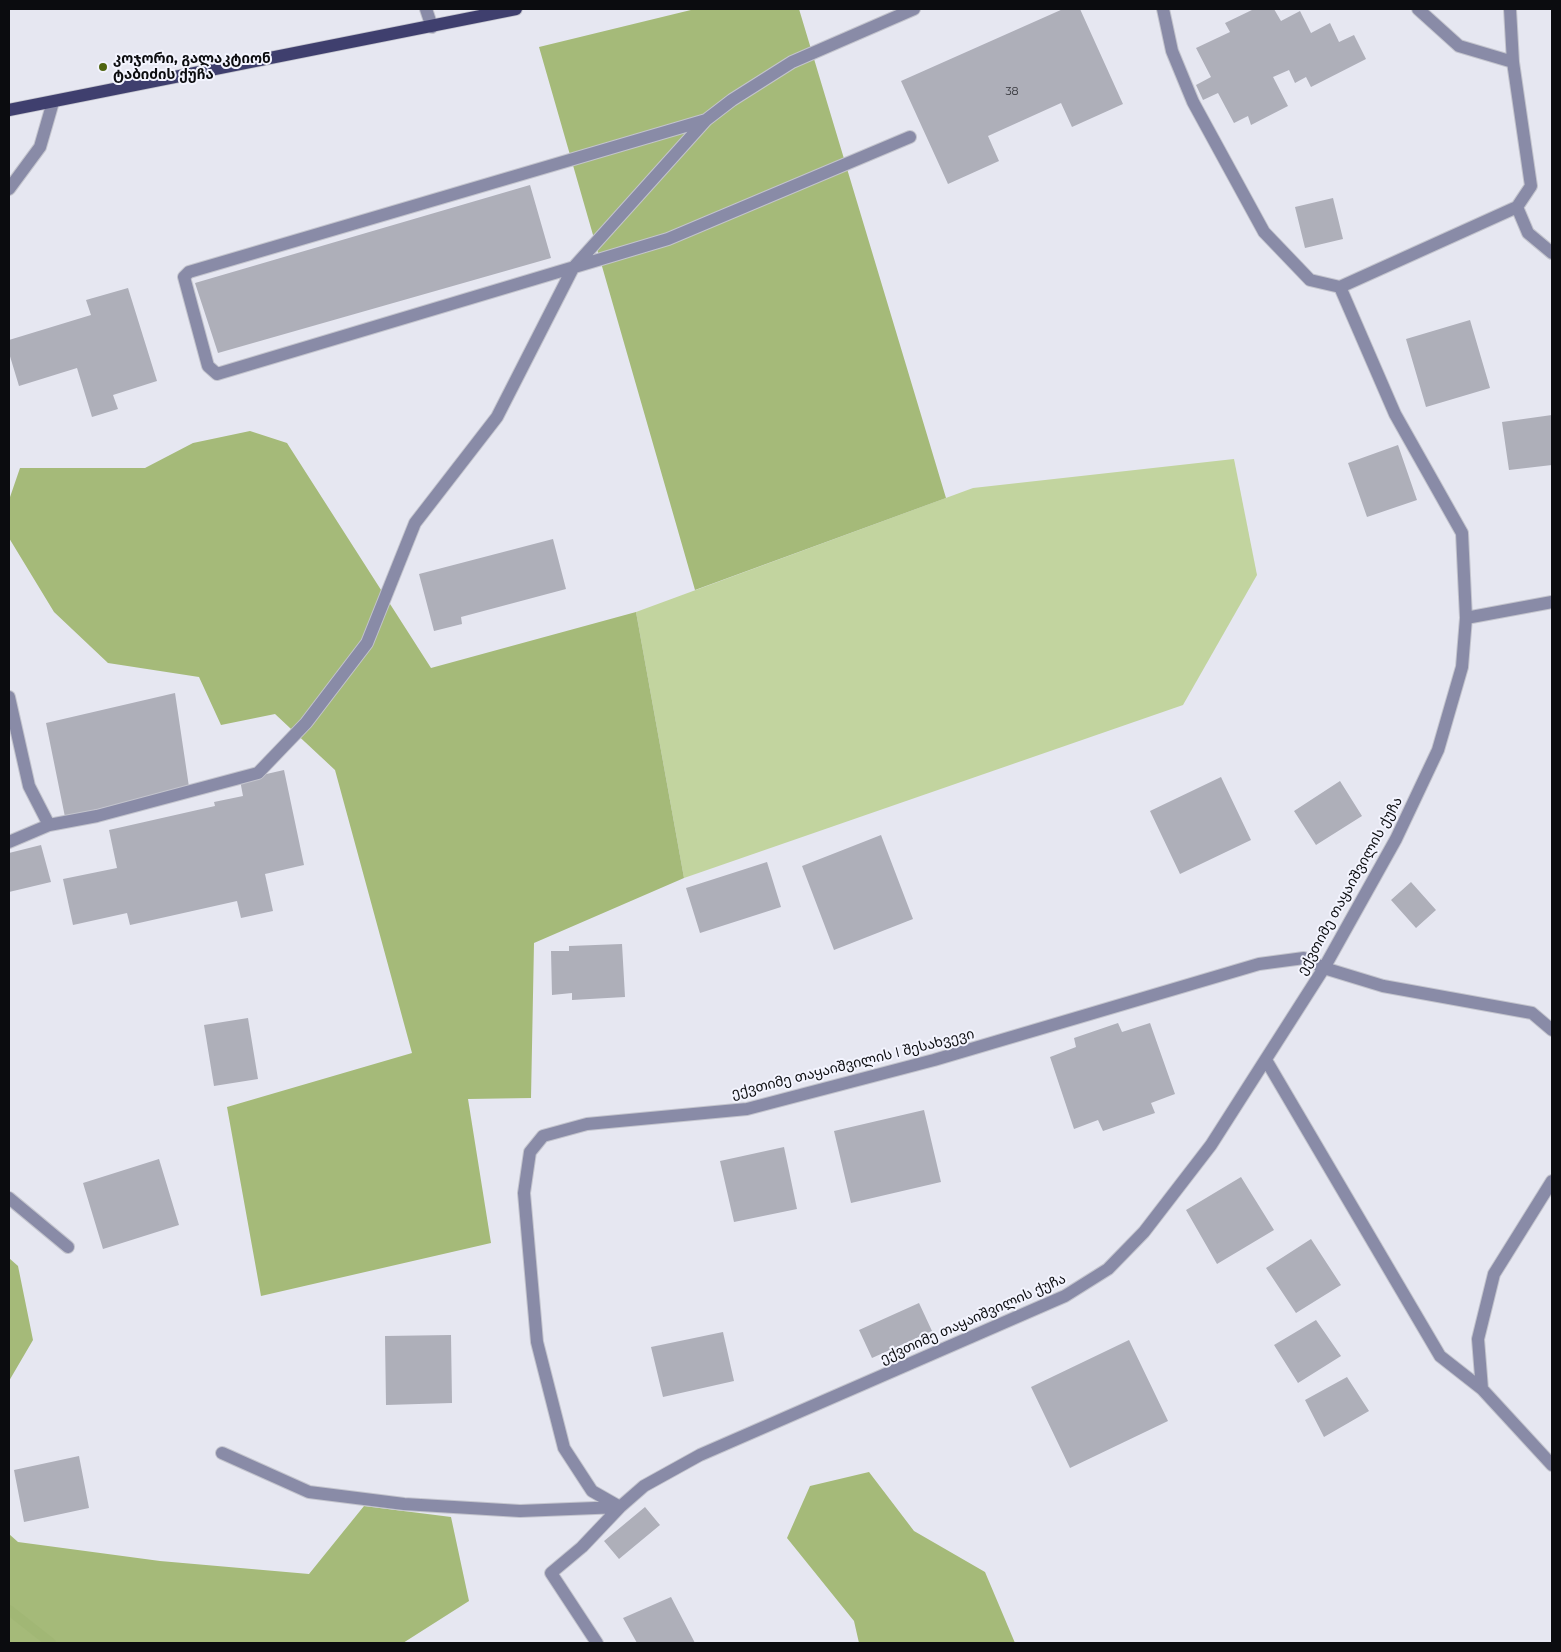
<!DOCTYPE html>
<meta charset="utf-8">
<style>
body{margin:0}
#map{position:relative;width:1561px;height:1652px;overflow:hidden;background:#e6e7f1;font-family:Montserrat,sans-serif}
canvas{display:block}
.frame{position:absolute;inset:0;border:10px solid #0b0c0f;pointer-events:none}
</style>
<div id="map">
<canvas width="1561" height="1652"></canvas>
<div class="frame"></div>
</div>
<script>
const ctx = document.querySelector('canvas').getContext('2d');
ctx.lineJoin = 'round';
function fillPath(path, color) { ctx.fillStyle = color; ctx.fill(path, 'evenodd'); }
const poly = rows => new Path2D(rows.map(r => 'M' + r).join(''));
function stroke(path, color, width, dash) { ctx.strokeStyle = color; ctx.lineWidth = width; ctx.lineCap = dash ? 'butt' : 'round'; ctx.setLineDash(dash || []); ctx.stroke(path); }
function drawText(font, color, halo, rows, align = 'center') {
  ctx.font = font + ' Montserrat,"Noto Sans Georgian",sans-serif'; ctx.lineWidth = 4; ctx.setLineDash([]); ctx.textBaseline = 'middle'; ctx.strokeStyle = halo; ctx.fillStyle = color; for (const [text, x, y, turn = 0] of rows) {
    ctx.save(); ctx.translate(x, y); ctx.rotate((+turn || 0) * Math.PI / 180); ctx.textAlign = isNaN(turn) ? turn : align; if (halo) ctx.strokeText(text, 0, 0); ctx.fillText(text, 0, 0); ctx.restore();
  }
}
const green = poly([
 [1234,459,1257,575,1183,705,684,878,636,612,973,488]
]);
const forest = poly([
 [695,9,799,9,946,498,695,590,539,47],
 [250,431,287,443,431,668,636,612,684,878,534,943,531,1098,468,1099,491,1243,261,1296,227,1107,412,1053,335,770,275,714,221,725,199,677,108,663,54,612,9,538,9,500,20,468,145,468,193,443],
 [9,1258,18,1266,33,1340,9,1381],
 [869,1472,914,1531,985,1572,1015,1643,859,1643,854,1621,787,1538,810,1486],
 [364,1506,451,1517,469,1601,403,1643,9,1643,9,1534,18,1542,160,1561,309,1574]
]);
const stream = poly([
 [9,1610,51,1643]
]);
const building = poly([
 [1063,9,1080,9,1123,104,1072,127,1061,103,988,136,999,161,948,184,901,81],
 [1254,9,1274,9,1281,21,1300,11,1311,33,1330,23,1339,42,1354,35,1366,59,1311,87,1306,77,1295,83,1289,70,1273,77,1288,106,1251,125,1248,116,1234,123,1218,93,1203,100,1196,85,1211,77,1196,48,1230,32,1225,23],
 [530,185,551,258,218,353,195,283],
 [1333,198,1343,239,1305,248,1295,207],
 [128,288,157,381,113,395,118,409,92,417,77,368,19,386,9,353,9,340,91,315,86,300],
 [1470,320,1490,388,1426,407,1406,339],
 [1552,415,1552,465,1509,470,1502,422],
 [1398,445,1417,500,1367,517,1348,463],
 [553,539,566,589,461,617,462,624,434,631,419,574],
 [175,693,189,787,65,817,46,723],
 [284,770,304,865,265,874,273,911,241,918,237,901,130,925,127,913,73,925,63,879,117,868,109,830,215,806,214,802,243,796,240,780],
 [1221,777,1251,840,1180,874,1150,811],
 [1340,781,1362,816,1316,845,1294,811],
 [881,835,913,919,834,950,802,866],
 [41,845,51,882,9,892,9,853],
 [767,862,781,907,700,933,686,888],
 [1411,882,1436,910,1416,928,1391,900],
 [622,944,625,997,572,1000,572,993,552,995,551,951,569,951,569,946],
 [248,1018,258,1079,214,1086,204,1025],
 [1118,1023,1122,1032,1150,1023,1175,1094,1151,1103,1155,1113,1103,1131,1098,1120,1074,1129,1050,1057,1076,1047,1074,1038],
 [924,1110,941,1182,851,1203,834,1131],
 [784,1147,797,1209,734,1222,720,1161],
 [159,1159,179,1225,103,1249,83,1183],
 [1241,1177,1274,1230,1217,1264,1186,1210],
 [1311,1239,1341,1285,1296,1313,1266,1268],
 [919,1303,932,1331,872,1358,859,1330],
 [1316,1320,1341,1356,1298,1383,1274,1345],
 [723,1332,734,1381,663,1397,651,1347],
 [451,1335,452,1403,386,1405,385,1336],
 [1129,1340,1168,1421,1070,1468,1031,1387],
 [1347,1377,1369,1411,1324,1437,1305,1400],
 [79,1456,89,1508,24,1522,14,1470],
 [645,1507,660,1525,619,1559,604,1541],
 [671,1597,695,1643,637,1643,623,1618]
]);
const minor = poly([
 [426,9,432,27],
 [1418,9,1459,46,1513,62],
 [706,120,189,272,184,277,208,366,217,374,668,239,910,137],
 [9,189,40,147,53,102],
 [1517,207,1528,233,1552,253],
 [1340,287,1517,207,1531,186,1513,62,1510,9],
 [1466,618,1552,602],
 [9,697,29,786,49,825],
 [9,842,49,825,97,816,258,773,306,723,367,643,415,523,497,417,573,268,706,120,732,100,792,62,914,9],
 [1266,1060,1440,1356,1482,1389],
 [1552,1181,1494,1274,1478,1339,1482,1389,1552,1465],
 [9,1198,68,1247],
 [222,1453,309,1492,404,1504,520,1511,620,1507],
 [620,1507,592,1491,564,1448,537,1342,524,1193,530,1152,543,1136,587,1124,747,1109,934,1060,1259,964,1304,958,1324,968,1383,986,1532,1013,1552,1030],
 [597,1643,551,1573,582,1547,620,1507,644,1486,700,1455,1065,1296,1108,1269,1144,1232,1211,1145,1324,968,1396,839,1438,750,1462,667,1466,618,1462,533,1395,414,1340,287,1310,280,1264,232,1193,102,1172,51,1163,9]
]);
const major = poly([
 [9,110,516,9]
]);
const markers = [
 [103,67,5,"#506511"]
];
const numberNames = [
 ["38",1012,92]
];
const poiNames = [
 ["კოჯორი, გალაკტიონ",113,59],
 ["ტაბიძის ქუჩა",113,75]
];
const streetNames = [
 ["ექვთიმე თაყაიშვილის ქუჩა",1350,886,-61],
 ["ექვთიმე თაყაიშვილის I შესახვევი",853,1064,-14],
 ["ექვთიმე თაყაიშვილის ქუჩა",973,1319,-24]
];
fillPath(green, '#c2d49f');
fillPath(forest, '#a5ba79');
stroke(stream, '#a1b775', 10);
fillPath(building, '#aeafb9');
stroke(minor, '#c3c4cd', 14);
stroke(major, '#c3c4cd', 14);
stroke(minor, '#898ba7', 12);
stroke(major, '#3f3f6e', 12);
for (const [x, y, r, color] of markers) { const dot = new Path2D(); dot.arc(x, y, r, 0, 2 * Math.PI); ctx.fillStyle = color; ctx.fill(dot); stroke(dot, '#f3f4fe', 2); }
drawText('11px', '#34353a', null, numberNames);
drawText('bold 14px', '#0b0c0f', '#f3f4fe', poiNames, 'left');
drawText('14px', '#0b0c0f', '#f3f4fe', streetNames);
</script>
